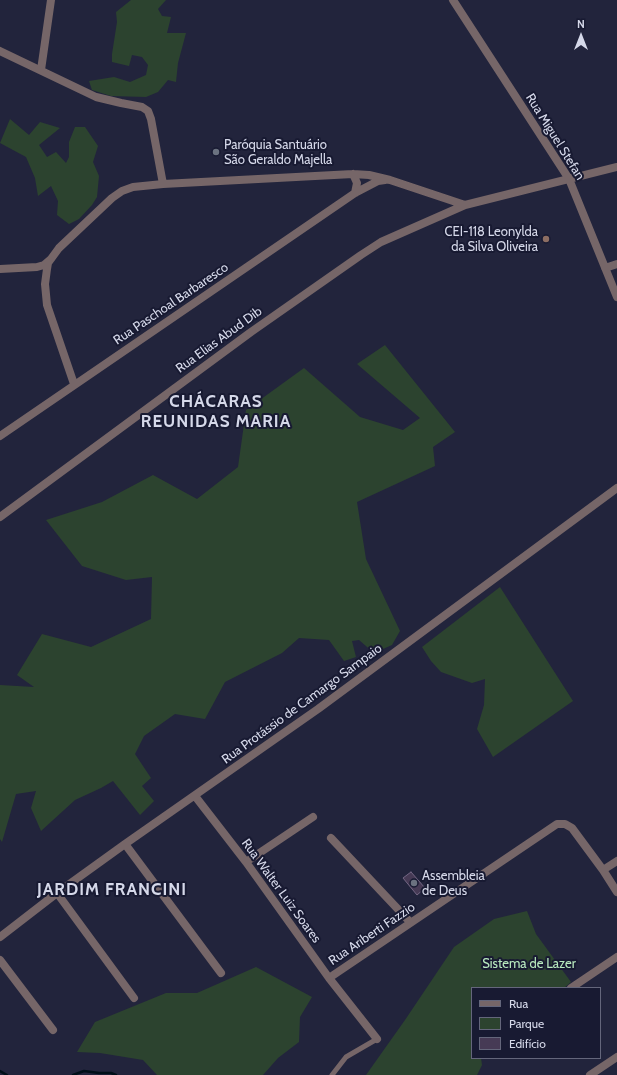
<!DOCTYPE html>
<meta charset="utf-8">
<style>
body{margin:0}
#map{position:relative;width:617px;height:1075px;overflow:hidden;background:#22243c;font-family:Cabin,sans-serif}
canvas{display:block}
.legend{position:absolute;left:471px;top:987px;width:130px;height:72px;box-sizing:border-box;background:#181a32;border:1px solid #64667b;margin:0;padding:5px 7px;list-style:none;font-size:12px;color:#d5d8e9}
.legend li{display:flex;align-items:center;gap:8px;height:20px}
.legend b{width:20px;border:1px solid #64667b}
.north{position:absolute;left:561px;top:16px;width:40px;height:40px;-webkit-text-stroke:3px #181a32;paint-order:stroke;rotate:0deg;font-size:11px;font-weight:700;line-height:16px;text-align:center;color:#d5d8e9}
.north::after{content:'';display:block;margin:auto;width:14px;height:18px;background:#d5d8e9;clip-path:polygon(50% 0,100% 100%,50% 72%,0 100%)}
</style>
<div id="map">
<canvas width="617" height="1075"></canvas>
<ul class="legend">
<li><b style="height:5px;background:#766668"></b>Rua</li>
<li><b style="height:11px;background:#2c432f"></b>Parque</li>
<li><b style="height:11px;background:#463a55"></b>Edifício</li>
</ul>
<div class="north">N</div>
</div>
<script>
const ctx = document.querySelector('canvas').getContext('2d');
ctx.lineJoin = 'round';
function fillPath(path, color) { ctx.fillStyle = color; ctx.fill(path, 'evenodd'); }
const poly = rows => new Path2D(rows.map(r => 'M' + r).join(''));
function stroke(path, color, width, dash) { ctx.strokeStyle = color; ctx.lineWidth = width; ctx.lineCap = dash ? 'butt' : 'round'; ctx.setLineDash(dash || []); ctx.stroke(path); }
function drawText(font, color, halo, rows, align = 'center') {
  ctx.font = font + ' Cabin,sans-serif'; ctx.lineWidth = 4; ctx.setLineDash([]); ctx.textBaseline = 'middle'; ctx.strokeStyle = halo; ctx.fillStyle = color; for (const [text, x, y, turn = 0] of rows) {
    ctx.save(); ctx.translate(x, y); ctx.rotate((+turn || 0) * Math.PI / 180); ctx.textAlign = isNaN(turn) ? turn : align; if (halo) ctx.strokeText(text, 0, 0); ctx.fillText(text, 0, 0); ctx.restore();
  }
}
const green = poly([
 [131,0,166,0,158,9,162,16,171,17,167,33,186,33,178,63,176,82,168,80,158,92,146,97,111,96,92,90,89,81,114,77,130,82,146,75,148,65,142,57,132,55,129,66,112,62,112,54,117,22,116,12],
 [10,119,29,135,40,122,60,128,39,145,47,157,56,152,66,163,69,157,69,142,75,127,85,127,98,146,93,162,99,176,97,197,92,205,79,219,69,224,57,215,58,201,51,186,38,196,35,178,26,157,0,143],
 [385,345,455,432,433,447,435,466,357,502,366,559,400,631,392,645,374,653,359,640,352,641,356,657,344,661,329,640,299,638,282,653,225,682,205,719,175,714,144,736,135,754,151,778,142,786,154,801,140,815,113,781,101,788,75,800,41,831,31,808,36,791,16,794,2,842,0,839,0,685,34,687,17,675,42,634,91,647,151,619,152,577,126,580,82,566,46,520,102,502,153,475,197,499,238,467,246,410,304,368,360,417,403,430,420,418,357,364],
 [500,587,573,701,493,757,477,729,484,705,485,679,472,683,441,672,431,661,422,647],
 [527,911,536,934,571,982,564,988,472,988,472,1058,481,1058,482,1065,477,1075,366,1075,405,1020,454,947,494,919],
 [256,967,312,997,300,1017,299,1042,278,1058,263,1075,157,1075,143,1060,100,1053,77,1052,95,1022,166,993,197,993]
]);
const stream = poly([
 [0,1071,7,1075],
 [73,1075,84,1071,99,1073,111,1073,116,1075]
]);
const building = poly([
 [411,872,425,888,417,895,403,878,411,872]
]);
const lane = poly([
 [332,1075,346,1057,377,1039]
]);
const street = poly([
 [453,0,569,179,617,297],
 [0,51,96,97,121,103,142,107,148,111,151,119,163,184],
 [41,70,51,0],
 [353,174,357,183,355,193],
 [605,268,617,264],
 [0,269,37,267,44,265,51,259],
 [74,384,47,305,45,284,47,269,48,263,59,248,112,198,122,191,133,187,163,184,353,174,369,175,390,180,465,205,617,167],
 [0,436,355,193,378,181,385,180],
 [0,517,251,332,361,255,381,242,465,205],
 [195,796,246,862,329,978,377,1039],
 [331,838,410,922],
 [125,844,221,973],
 [246,862,313,817],
 [603,870,617,892],
 [57,893,134,998],
 [0,937,57,893,125,844,318,709,617,488],
 [0,960,53,1030],
 [329,978,557,824,565,824,572,828,603,870,617,861],
 [571,988,617,957],
 [590,1075,617,1057]
]);
const markers = [
 [216,152,4,"#6b7280"],
 [546,239,4,"#8d6e63"],
 [414,883,4,"#6b7280"]
];
const streetNames = [
 ["Rua Miguel Stefan",555,137,58],
 ["Rua Paschoal Barbaresco",171,304,-34],
 ["Rua Elias Abud Dib",219,340,-36],
 ["Rua Protássio de Camargo Sampaio",302,704,-36],
 ["Rua Walter Luiz Soares",281,891,54],
 ["Rua Ariberti Fazzio",372,934,-34]
];
const poiNames = [
 ["Paróquia Santuário",224,145],
 ["São Geraldo Majella",224,160],
 ["CEI-118 Leonylda",538,232,"right"],
 ["da Silva Oliveira",538,247,"right"],
 ["Assembleia",422,876],
 ["de Deus",422,891]
];
const parkNames = [
 ["Sistema de Lazer",529,964]
];
const districtNames = [
 ["CHÁCARAS",216,402],
 ["REUNIDAS MARIA",216,422],
 ["JARDIM FRANCINI",112,890]
];
fillPath(green, '#2c432f');
stroke(stream, '#000f19', 2.5);
fillPath(building, '#463a55');
stroke(building, '#746784', 1);
stroke(lane, '#766668', 5);
stroke(street, '#766668', 8);
for (const [x, y, r, color] of markers) { const dot = new Path2D(); dot.arc(x, y, r, 0, 2 * Math.PI); ctx.fillStyle = color; ctx.fill(dot); stroke(dot, '#181a32', 1.5); }
drawText('13px', '#d5d8e9', '#181a32', streetNames);
drawText('13px', '#d5d8e9', '#181a32', poiNames, 'left');
drawText('13px', '#b8e9be', '#181a32', parkNames);
ctx.letterSpacing = '1px';
drawText('bold 17px', '#d5d8e9', '#181a32', districtNames);
ctx.letterSpacing = '0px';
</script>
